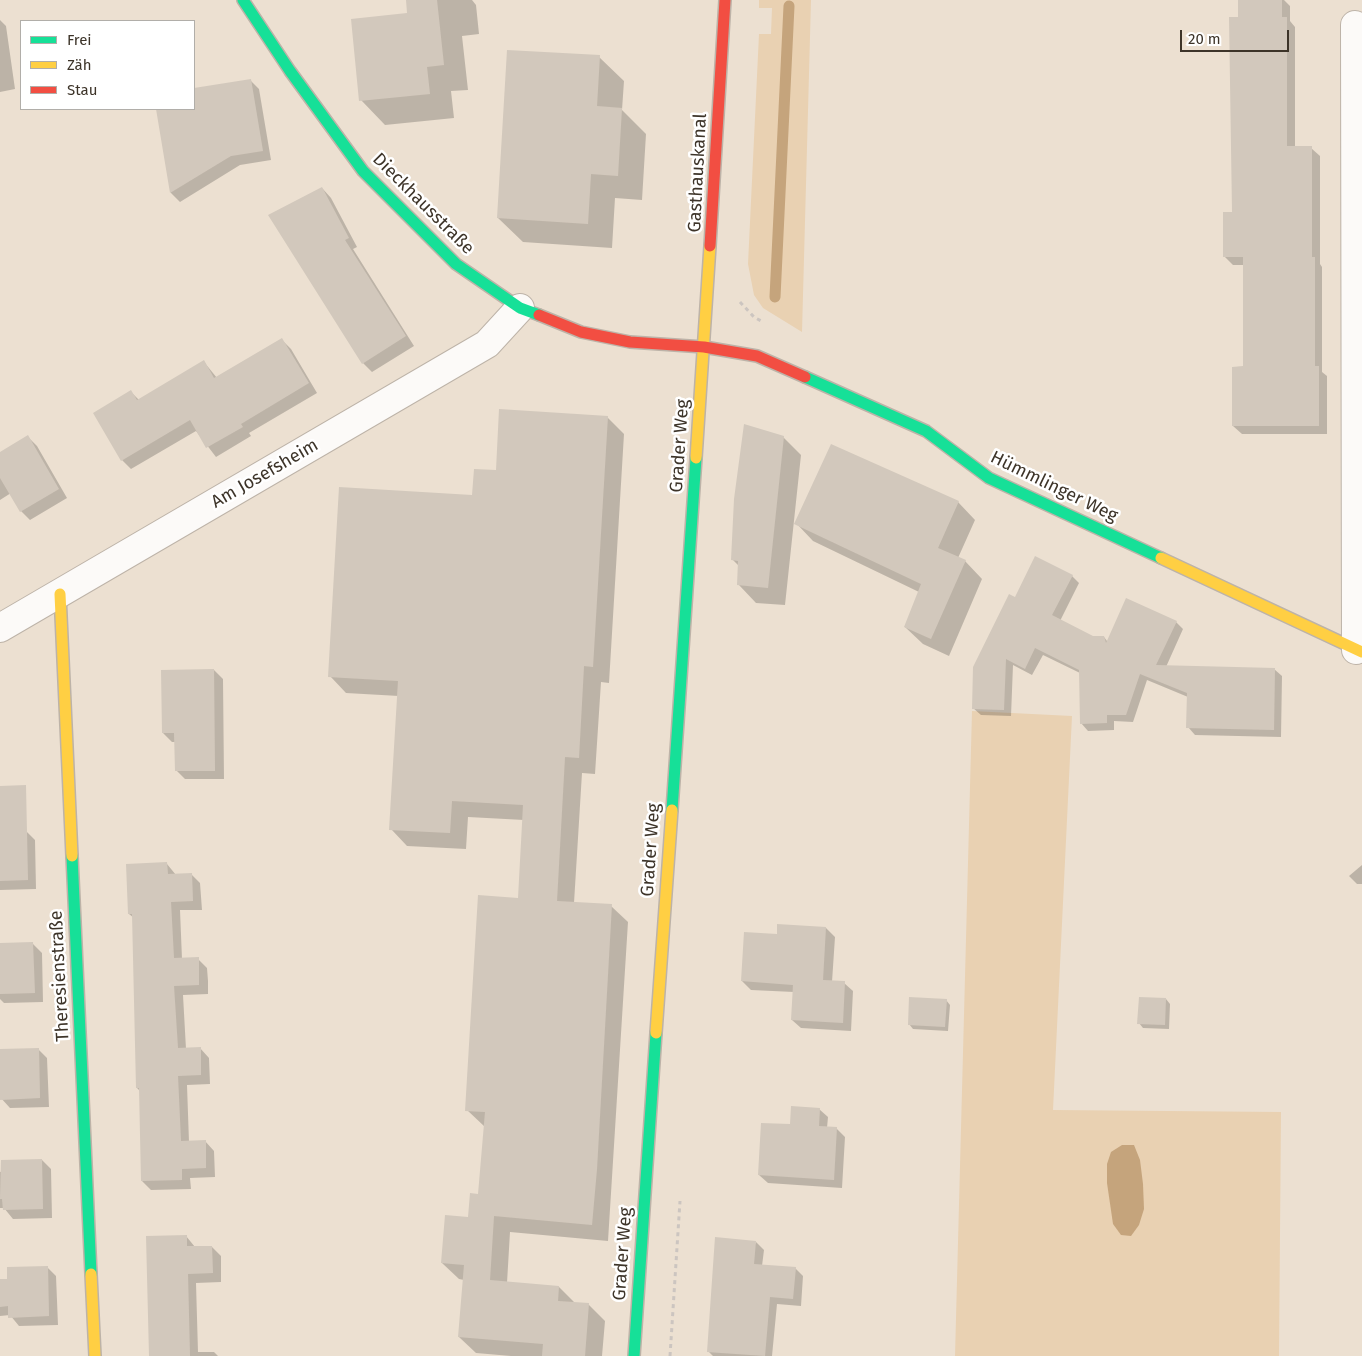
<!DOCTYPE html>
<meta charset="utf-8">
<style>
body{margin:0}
#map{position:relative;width:1362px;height:1356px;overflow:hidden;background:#ece0d1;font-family:"Fira Sans",sans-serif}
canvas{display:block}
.legend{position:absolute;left:20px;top:20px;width:175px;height:90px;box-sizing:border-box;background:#fff;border:1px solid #b1aea9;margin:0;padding:6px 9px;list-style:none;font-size:15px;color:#3d3429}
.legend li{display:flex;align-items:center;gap:10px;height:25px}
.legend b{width:25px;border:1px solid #b1aea9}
.scale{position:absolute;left:1180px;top:30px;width:109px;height:22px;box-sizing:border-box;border:2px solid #3d3429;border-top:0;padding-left:6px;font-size:15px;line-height:18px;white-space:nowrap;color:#3d3429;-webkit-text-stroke:4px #fff;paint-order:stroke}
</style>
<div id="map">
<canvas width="1362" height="1356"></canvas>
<ul class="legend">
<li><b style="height:6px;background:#16e098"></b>Frei</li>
<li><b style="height:6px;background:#ffcf43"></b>Zäh</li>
<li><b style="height:6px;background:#f24e42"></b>Stau</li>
</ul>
<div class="scale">20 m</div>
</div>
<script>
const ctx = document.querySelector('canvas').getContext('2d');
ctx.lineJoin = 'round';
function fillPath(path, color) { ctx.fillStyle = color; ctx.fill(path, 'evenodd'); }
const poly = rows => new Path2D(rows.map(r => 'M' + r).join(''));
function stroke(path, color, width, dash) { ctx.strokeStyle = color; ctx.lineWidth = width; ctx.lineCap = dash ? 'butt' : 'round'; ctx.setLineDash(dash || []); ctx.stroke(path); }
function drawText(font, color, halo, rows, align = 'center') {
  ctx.font = font + ' "Fira Sans",sans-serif'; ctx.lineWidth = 5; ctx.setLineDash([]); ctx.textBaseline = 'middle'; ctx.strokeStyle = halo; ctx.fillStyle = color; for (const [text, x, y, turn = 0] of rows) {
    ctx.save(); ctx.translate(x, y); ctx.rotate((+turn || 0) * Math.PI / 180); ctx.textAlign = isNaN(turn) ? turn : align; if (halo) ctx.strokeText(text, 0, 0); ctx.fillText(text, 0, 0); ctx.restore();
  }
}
const green = poly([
 [759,0,811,0,802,332,763,308,754,295,748,264,759,34,771,34,772,8,759,8],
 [972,711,1072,716,1053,1110,1281,1112,1279,1356,955,1356]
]);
const water = poly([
 [1122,1145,1134,1145,1140,1160,1143,1184,1144,1209,1139,1225,1131,1236,1121,1235,1113,1224,1107,1183,1107,1164,1111,1152]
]);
const shadow = poly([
 [407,0,472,0,476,5,479,34,462,36,468,90,451,91,454,118,385,125,361,100,409,14],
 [1239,0,1284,0,1290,6,1290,21,1295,27,1295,148,1311,148,1320,156,1320,264,1322,267,1322,372,1327,376,1327,434,1242,434,1233,426,1244,368,1244,265,1233,265,1224,256,1233,213],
 [0,20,6,26,15,89,0,92],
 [599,57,624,81,622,110,646,134,642,200,615,198,612,248,523,242,498,218],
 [250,80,259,89,271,160,240,165,180,202,171,193,157,109,194,109,194,89],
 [322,188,331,198,357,247,353,249,414,346,372,372,363,363],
 [282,340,291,349,317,393,249,433,251,436,216,457,196,431,131,469,122,460,131,392,139,400,204,362,217,378],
 [607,417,624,434,609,683,601,682,595,774,582,773,574,903,611,906,628,922,608,1241,510,1232,507,1283,559,1287,575,1303,588,1304,605,1321,602,1356,511,1356,476,1353,459,1337,464,1280,459,1279,442,1263,469,1219,479,1195,485,1127,467,1110,519,899,524,820,468,817,466,849,407,846,391,829,399,696,346,693,330,676,473,496,497,471],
 [28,437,37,446,67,498,30,520,21,511,11,493,0,500,0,453],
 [783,437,801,455,785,605,756,603,739,585,739,566,733,560],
 [958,502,975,520,958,558,965,561,982,579,949,656,923,644,905,627,919,592,813,541,796,523],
 [1072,576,1079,583,1060,621,1093,638,1104,637,1107,641,1176,622,1183,629,1166,667,1274,669,1282,676,1281,737,1195,735,1188,727,1188,697,1147,680,1133,722,1114,721,1114,730,1088,731,1081,723,1080,673,1043,655,1032,675,1013,665,1011,716,981,715,973,708,1015,598],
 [214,670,223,679,224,779,185,779,176,770,176,742,172,742,163,733],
 [26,831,35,840,36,889,0,890,0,832],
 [167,864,176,875,191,874,200,883,202,910,180,910,182,959,198,959,207,968,208,981,208,994,183,995,186,1049,200,1048,209,1058,210,1084,187,1085,189,1142,205,1141,214,1151,215,1177,190,1178,191,1189,151,1190,142,1181,140,1091,137,1088,134,918,129,914],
 [1362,865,1362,884,1357,884,1349,876],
 [826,928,835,937,832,982,844,983,853,991,851,1031,801,1028,792,1020,794,992,751,990,742,981,778,935],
 [0,944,33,944,42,953,43,1002,4,1003,0,999],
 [1166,999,1170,1004,1169,1029,1143,1028,1139,1023],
 [946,1000,950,1005,948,1031,913,1029,909,1024],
 [38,1049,47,1058,49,1107,10,1108,0,1097,0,1050],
 [819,1109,828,1117,827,1128,836,1128,845,1137,842,1188,768,1183,759,1175,792,1126],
 [42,1160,51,1169,52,1218,13,1219,4,1208,0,1208,0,1172],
 [186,1236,195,1247,212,1247,221,1256,221,1282,196,1283,198,1352,214,1352,218,1356,151,1356],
 [756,1242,764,1250,762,1266,795,1268,803,1276,801,1306,777,1304,772,1356,713,1356,708,1351],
 [47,1267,56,1276,58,1325,19,1326,10,1315,0,1316,0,1280,9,1280]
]);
const stream = poly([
 [775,297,789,6]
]);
const building = poly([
 [406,0,437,0,444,65,427,67,430,94,359,101,351,19,407,13],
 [1238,0,1282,0,1282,17,1287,17,1287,146,1312,146,1312,257,1315,257,1315,366,1319,366,1319,426,1232,426,1232,367,1243,366,1243,257,1223,257,1223,212,1232,212,1229,17,1238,17],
 [507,50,600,55,597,106,622,108,618,176,591,174,588,224,497,218],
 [251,79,263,151,231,156,170,193,156,109,194,109,194,88],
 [322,187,349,238,345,240,406,336,362,364,268,215],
 [282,338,309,383,241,424,243,427,206,448,190,420,121,461,93,413,131,390,137,400,204,360,214,378],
 [499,409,608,416,593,667,584,666,579,758,565,757,557,901,612,904,597,1169,592,1225,494,1216,490,1280,559,1286,558,1301,589,1303,585,1356,542,1356,543,1344,458,1337,464,1265,441,1263,445,1215,468,1217,470,1193,478,1194,485,1112,465,1111,478,895,518,898,523,805,452,801,450,833,389,830,398,681,328,677,339,487,472,495,474,469,496,470],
 [744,424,784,436,768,588,737,585,738,561,731,560,734,499],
 [28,435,59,489,20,512,0,478,0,452],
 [831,444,959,501,938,548,966,560,931,639,904,627,921,584,794,524],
 [1035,556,1073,575,1052,615,1093,636,1104,636,1106,643,1126,598,1177,621,1156,665,1275,668,1274,730,1186,728,1187,693,1140,674,1126,715,1107,715,1107,723,1080,724,1079,670,1035,648,1025,669,1006,659,1004,710,972,709,973,667,1009,594,1015,597],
 [214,669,215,771,175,771,174,733,162,733,161,670],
 [26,785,28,880,0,881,0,786],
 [167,862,168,874,192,873,193,901,171,902,174,958,199,957,199,985,174,986,178,1048,201,1047,201,1075,178,1076,181,1141,206,1140,206,1168,182,1169,182,1180,141,1181,139,1088,136,1088,132,914,128,914,126,864],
 [777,924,826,927,823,980,845,981,843,1023,791,1020,793,985,741,981,744,932,777,934],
 [33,942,35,993,0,994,0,943],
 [909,997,947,999,945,1027,908,1025],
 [1139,997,1166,998,1165,1025,1137,1024],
 [39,1048,40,1098,0,1100,0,1049],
 [791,1106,820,1108,819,1126,837,1127,834,1180,758,1175,761,1123,790,1124],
 [42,1159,43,1209,3,1210,2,1199,0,1199,1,1160],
 [187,1235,187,1246,212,1246,213,1273,188,1274,190,1356,149,1356,146,1236],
 [715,1237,756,1241,754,1264,796,1267,793,1299,770,1297,765,1356,707,1352],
 [48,1266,49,1316,8,1318,8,1306,0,1307,0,1279,7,1279,7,1267]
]);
const path = poly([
 [740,302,754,317,763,322],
 [670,1356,680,1201]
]);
const street = poly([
 [1355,25,1356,650],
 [0,628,487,344,520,308]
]);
const fast = poly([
 [243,0,290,71,363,171,456,264,520,308,539,315],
 [805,377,926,431,989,478,1161,558],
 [672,810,696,458],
 [72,856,91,1274],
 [634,1356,656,1033]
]);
const slow = poly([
 [696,458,710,246],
 [1161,558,1362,652],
 [60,594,72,856],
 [656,1033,672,810],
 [91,1274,95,1356]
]);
const jam = poly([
 [710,246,725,0],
 [539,315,581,332,630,342,704,347,757,356,805,377]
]);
const streetNames = [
 ["Gasthauskanal",698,173,-87],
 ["Dieckhausstraße",423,204,45],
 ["Grader Weg",680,446,-86],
 ["Am Josefsheim",265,474,-30],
 ["Hümmlinger Weg",1054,487,26],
 ["Grader Weg",651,850,-86],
 ["Theresienstraße",60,976,-93],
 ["Grader Weg",623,1254,-86]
];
fillPath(green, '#e9d1b2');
fillPath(water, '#c5a47c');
fillPath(shadow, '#0003');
stroke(stream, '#c5a47c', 11);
fillPath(building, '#d2c8bc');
stroke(street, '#bdb3a8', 30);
stroke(fast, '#bdb3a8', 14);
stroke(slow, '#bdb3a8', 14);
stroke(jam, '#bdb3a8', 14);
stroke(path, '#ccc5c0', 3, [4, 4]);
stroke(street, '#fcfaf8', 28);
stroke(fast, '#16e098', 11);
stroke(slow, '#ffcf43', 11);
stroke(jam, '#f24e42', 11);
drawText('18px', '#3d3429', '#fff', streetNames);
</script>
